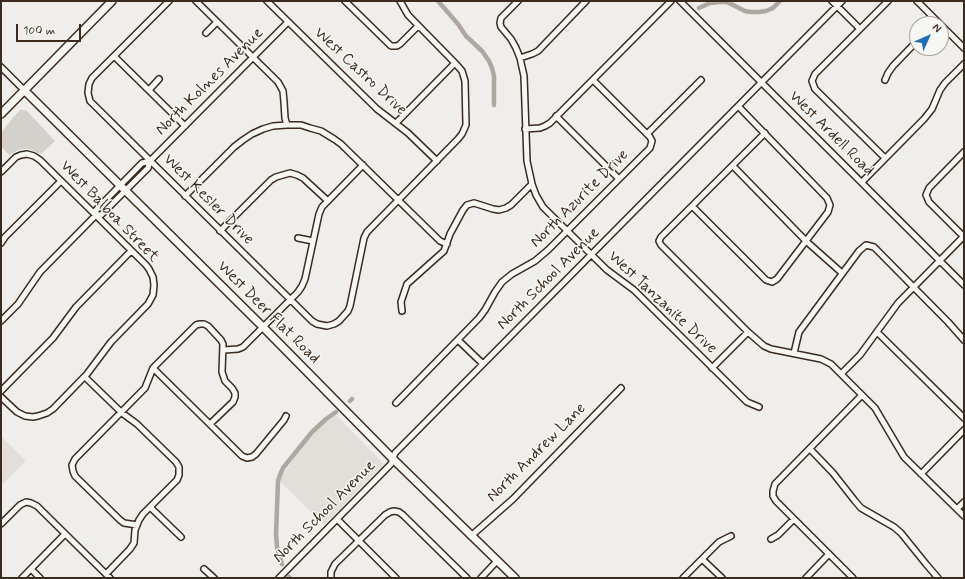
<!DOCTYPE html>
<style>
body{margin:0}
#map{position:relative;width:965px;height:579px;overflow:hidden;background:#efeeea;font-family:Mynerve,sans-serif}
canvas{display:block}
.frame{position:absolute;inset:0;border:2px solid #3b2a1e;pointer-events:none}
.north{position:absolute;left:909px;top:16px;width:40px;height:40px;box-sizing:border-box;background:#f6f6f2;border:1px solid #aba49d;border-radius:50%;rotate:45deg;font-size:11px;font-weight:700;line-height:16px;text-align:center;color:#3b2a1e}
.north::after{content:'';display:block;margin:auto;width:14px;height:18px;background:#1f6fb2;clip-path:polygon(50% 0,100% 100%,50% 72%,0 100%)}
.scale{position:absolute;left:16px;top:24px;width:65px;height:18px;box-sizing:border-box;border:2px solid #3b2a1e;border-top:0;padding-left:5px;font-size:12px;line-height:14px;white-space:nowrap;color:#3b2a1e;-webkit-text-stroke:3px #f6f6f2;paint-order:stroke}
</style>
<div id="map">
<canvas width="965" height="579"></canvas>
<div class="frame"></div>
<div class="north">N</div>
<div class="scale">100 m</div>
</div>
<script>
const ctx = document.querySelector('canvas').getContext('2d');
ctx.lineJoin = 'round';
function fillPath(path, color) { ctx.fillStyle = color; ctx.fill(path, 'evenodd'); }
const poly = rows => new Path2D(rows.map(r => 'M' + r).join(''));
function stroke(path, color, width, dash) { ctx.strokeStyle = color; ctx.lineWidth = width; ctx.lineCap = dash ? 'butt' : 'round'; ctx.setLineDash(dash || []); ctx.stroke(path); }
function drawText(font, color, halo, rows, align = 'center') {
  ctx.font = font + ' Mynerve,sans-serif'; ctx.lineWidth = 3; ctx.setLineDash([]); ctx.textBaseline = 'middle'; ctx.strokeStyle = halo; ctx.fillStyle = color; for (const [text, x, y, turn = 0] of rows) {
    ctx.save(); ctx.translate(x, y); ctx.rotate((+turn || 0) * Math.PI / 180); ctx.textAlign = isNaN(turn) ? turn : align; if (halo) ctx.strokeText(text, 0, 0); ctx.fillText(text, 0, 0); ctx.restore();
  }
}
const built = poly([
 [336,415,384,464,324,525,279,480,307,440,326,419],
 [1,436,26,461,1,486]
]);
const green = poly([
 [20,110,26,110,55,141,41,154,36,152,29,149,22,149,16,151,9,155,1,146,1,133,11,120]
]);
const canal = poly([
 [438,1,458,24,466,36,482,51,489,61,492,68,494,76,494,105],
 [699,8,710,3,720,2,727,2,745,11,751,12,759,12,766,11,773,8,780,1],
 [350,401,352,399],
 [282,564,277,547,276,534,278,481,280,475,283,468,312,432,326,419,336,412],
 [289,577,290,578]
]);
const minor = poly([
 [169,1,92,78,89,84,88,93,90,101,312,321,317,324,327,326,334,324,339,321,348,311,350,306,364,238,367,232,458,139,462,134,466,125,465,81,462,71,455,63,408,15,400,1],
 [196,1,278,82,283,91,284,102,285,118,287,125,301,125,310,128,321,131,334,139,341,144,440,241,447,244],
 [267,1,377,109,408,133,437,161],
 [345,1,391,46,397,46,400,44,418,26],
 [518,1,501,18,500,23,501,27,511,39,516,48,520,58,524,76,527,161,532,184,536,195,543,207,607,270,634,290,747,402,759,407],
 [680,1,964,285],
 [832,1,860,29],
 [917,1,940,24],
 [941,25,964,48],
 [206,33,217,22],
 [114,56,185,126],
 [520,58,532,54,538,51,586,1],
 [1,67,24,90],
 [885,80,888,73,893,66,917,41],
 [149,90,159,79],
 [556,116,619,179],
 [396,123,455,63],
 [525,129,540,128,545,126,550,123,671,1],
 [765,133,661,237,659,241,661,245,748,332,764,346,771,349,821,359,831,364,875,408,904,457,964,516],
 [647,134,701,80],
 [964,152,929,188,926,195,929,202,964,237],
 [885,158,815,89,812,81,815,74,888,1],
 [150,161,142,163,96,210,96,215,101,215,148,168,150,161,288,22],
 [733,166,806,241,842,273],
 [1,172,16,157,21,155,27,154,34,156,40,160,146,265,149,269,153,277,154,285,153,295,148,304,111,342,87,374,53,409,47,413,38,416,33,417,25,416,17,412,1,397],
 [862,182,924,119,932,109,940,90,945,83,964,64],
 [185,196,234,147,243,140,252,134,263,129,273,126,287,125],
 [692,206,766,280,772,282,777,279,828,212,830,205,827,198,738,106],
 [220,231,271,180,276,177,290,173,297,175,303,178,328,201],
 [298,238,313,241],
 [1,243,5,237,61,181],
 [402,311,401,302,407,284,444,251,450,234,463,210,467,205,474,203,493,209,499,210,506,208,511,205,532,184],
 [1,321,18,304,40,272,96,215],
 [877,332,964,418],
 [458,340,483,364],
 [224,350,238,349,243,347,298,292,302,286,305,279,319,214,322,207,363,165],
 [794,353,799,332,859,251,866,245,874,247,948,322,964,340],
 [153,368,242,456,247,458,252,457,256,454,284,420,286,416],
 [712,368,748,332],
 [841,374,860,355,898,303,964,236],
 [85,377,122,413,137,424,176,462,179,467,179,475,177,480,143,514,139,520,135,530,134,543,130,549,106,574],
 [1,391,53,338,76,307,131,251],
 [396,403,479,318,485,310,495,292,502,282,512,274,535,261,548,250,650,148,652,141,650,137,593,80],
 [810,449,833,473,855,501,861,508,894,527,901,533,926,564,938,578],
 [921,474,964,430],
 [150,507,181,537],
 [957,509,964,502],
 [337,519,396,578],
 [1,524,20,505,26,502,31,503,37,506,110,578],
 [137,525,124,523,120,520,75,476,73,471,72,465,75,459,145,388,153,368,196,325,200,324,204,324,208,326,221,340,223,344,222,372,225,381,232,388,235,393,235,397,233,402,210,424],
 [471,536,513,499,621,388],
 [771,539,778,535,794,519],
 [702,559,722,578],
 [31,569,40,578],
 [204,569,214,578],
 [22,578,65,534],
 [279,578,391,464,395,453,842,1],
 [331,578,331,572,335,564,385,515,390,512,394,511,399,512,403,515,467,578],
 [481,578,497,561],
 [683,578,719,542,731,536],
 [806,578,829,554],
 [853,578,776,501,773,496,773,491,775,484,862,395]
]);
const major = poly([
 [24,90,263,327,393,459,515,578],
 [1,114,112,1]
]);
const streetNames = [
 ["West Castro Drive",360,72,43],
 ["North Kolnes Avenue",210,82,-45],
 ["West Ardell Road",831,134,45],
 ["North Azurite Drive",580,199,-45],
 ["West Kesler Drive",208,200,45],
 ["West Balboa Street",109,212,46],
 ["North School Avenue",549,279,-45],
 ["West Tanzanite Drive",662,303,43],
 ["West Deer Flat Road",268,313,45],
 ["North Andrew Lane",537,453,-45],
 ["North School Avenue",325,512,-45]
];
fillPath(built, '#e2dfdb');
fillPath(green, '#d4d1cc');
stroke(canal, '#afa8a1', 4.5);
stroke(minor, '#3b2a1e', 8);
stroke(major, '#3b2a1e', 10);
stroke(minor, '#f6f6f2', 5);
stroke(major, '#f6f6f2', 7);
drawText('16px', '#3b2a1e', '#f6f6f2', streetNames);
</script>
